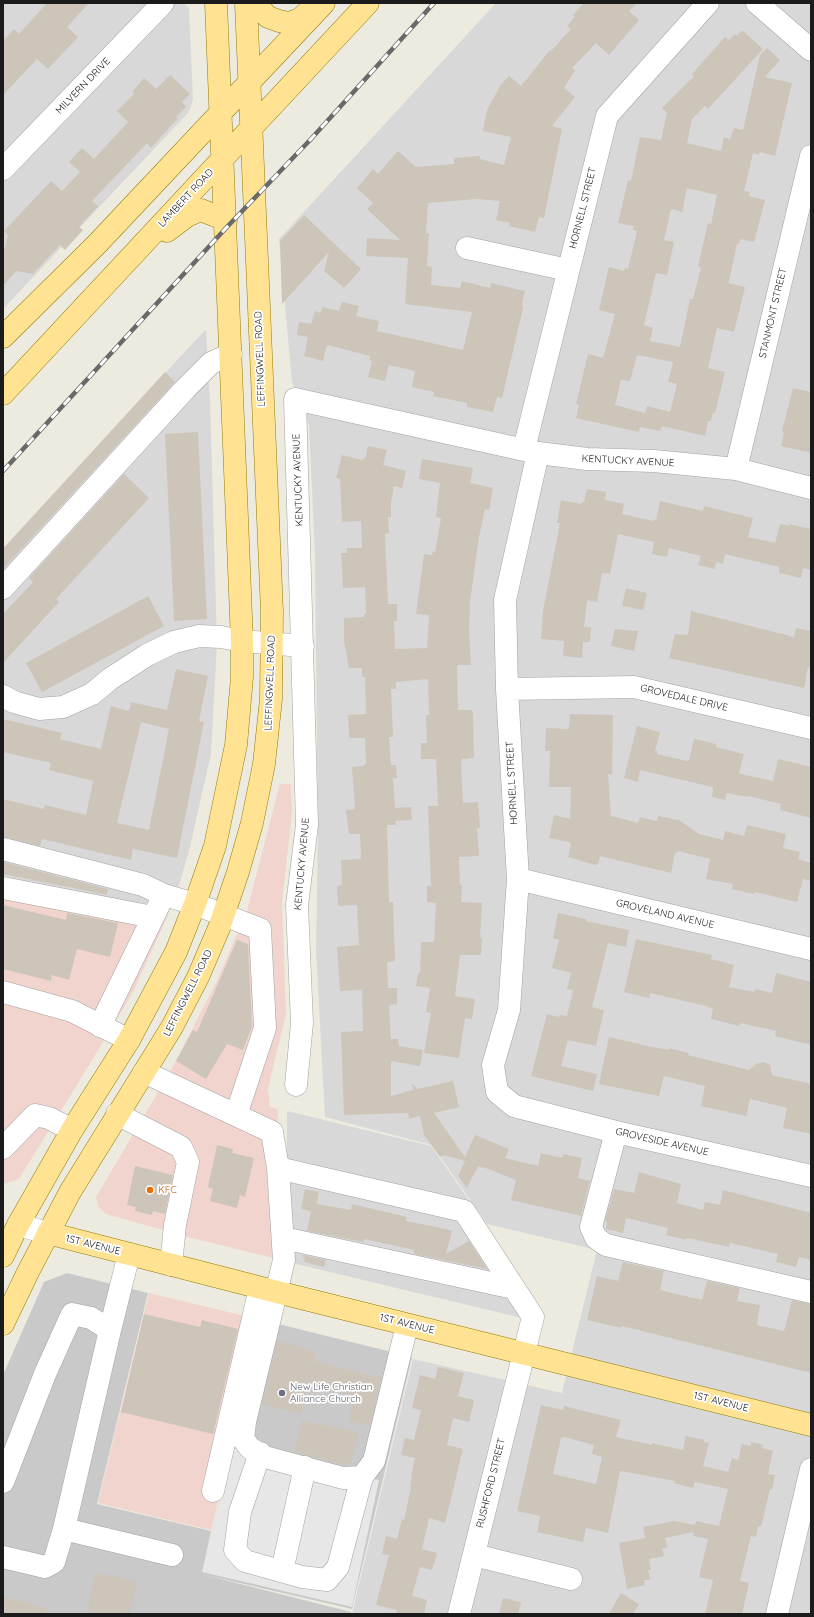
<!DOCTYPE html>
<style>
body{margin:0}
#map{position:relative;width:814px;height:1617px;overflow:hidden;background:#edebdf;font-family:Quicksand,sans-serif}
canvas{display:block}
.frame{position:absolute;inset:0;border:4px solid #1b1b1b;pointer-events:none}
</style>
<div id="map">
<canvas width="814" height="1617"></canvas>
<div class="frame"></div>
</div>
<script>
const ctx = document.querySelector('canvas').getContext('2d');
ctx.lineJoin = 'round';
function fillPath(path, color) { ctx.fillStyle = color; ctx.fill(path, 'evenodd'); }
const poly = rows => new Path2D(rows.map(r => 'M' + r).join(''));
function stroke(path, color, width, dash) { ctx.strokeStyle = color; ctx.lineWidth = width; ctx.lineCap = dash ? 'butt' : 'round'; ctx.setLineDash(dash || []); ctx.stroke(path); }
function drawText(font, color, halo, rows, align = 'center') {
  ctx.font = font + ' Quicksand,sans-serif'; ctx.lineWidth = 3.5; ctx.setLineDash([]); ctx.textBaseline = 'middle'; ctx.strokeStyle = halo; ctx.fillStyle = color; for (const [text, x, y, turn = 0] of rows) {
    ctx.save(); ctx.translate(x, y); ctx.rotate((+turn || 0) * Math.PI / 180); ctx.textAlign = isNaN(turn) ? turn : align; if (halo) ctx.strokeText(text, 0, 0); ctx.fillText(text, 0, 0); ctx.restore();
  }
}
const residential = poly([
 [3,3,183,3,189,8,193,100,188,113,3,309],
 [496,3,811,3,811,1614,352,1614,413,1359,562,1393,597,1250,487,1224,432,1145,325,1117,316,950,318,826,315,554,309,425,292,382,279,239],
 [206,329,210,401,217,643,211,754,189,851,179,885,168,914,141,902,139,909,3,876,3,548],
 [287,1111,431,1146,486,1224,543,1323,292,1263,287,1216]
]);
const commercial = poly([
 [280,784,291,784,292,812,282,902,286,1015,268,1088,270,1107,278,1109,273,1258,192,1238,106,1214,98,1206,96,1197,170,1072,217,981,247,911],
 [3,877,139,910,142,904,168,915,133,992,97,1052,19,1179,3,1184],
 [149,1293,261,1320,211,1530,98,1503]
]);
const religious = poly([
 [67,1273,148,1293,97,1504,211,1531,203,1569,262,1320,412,1357,352,1609,201,1574,351,1612,351,1614,3,1614,3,1375,44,1282]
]);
const parking = poly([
 [232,1448,379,1480,352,1607,202,1572]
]);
const building = poly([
 [47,3,89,3,67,27,78,37,48,69,37,59,3,95,3,41,14,29,19,34],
 [584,3,637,3,629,11,639,20,609,55,596,43,572,68,575,70,564,88,575,97,552,126,562,129,544,218,539,217,535,232,509,226,510,223,496,220,500,201,477,199,428,203,426,233,429,234,427,266,432,267,431,285,460,288,462,281,490,288,491,283,525,291,522,304,523,308,502,398,497,397,493,412,467,407,467,403,433,396,434,392,412,387,415,371,389,365,385,381,368,377,372,361,369,360,370,356,327,345,323,361,304,356,308,337,297,335,299,322,311,324,315,311,321,313,322,307,339,311,342,302,359,306,356,316,379,321,377,331,463,350,472,312,405,304,408,258,366,256,367,238,400,240,367,209,373,203,357,188,373,169,378,174,398,151,416,167,454,164,454,158,480,156,480,159,504,165,511,137,483,131,487,110,500,86,509,76,521,86,550,50,551,51,571,29,567,26,575,16,573,15],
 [742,30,763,49,708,109,705,106,692,119,687,143,721,151,724,137,730,139,734,128,743,130,760,55,767,48,780,60,765,77,792,83,775,156,760,152,759,155,753,153,744,191,750,192,749,196,765,200,754,242,740,239,739,244,737,244,729,281,729,283,745,287,734,332,717,328,708,368,725,372,715,413,713,413,711,421,708,421,705,436,662,426,660,431,640,427,639,432,576,418,579,405,576,404,588,354,603,358,615,314,599,310,609,267,624,271,625,268,628,269,637,231,633,230,634,226,618,223,628,180,631,181,640,137,661,140,667,113,662,108,694,76,692,74,725,37,729,40,735,34,737,36],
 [687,188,717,195,711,224,708,223,698,266,701,268,693,299,690,299,680,347,650,341,653,328,644,325,656,273,667,275,674,242,664,240,671,209,682,212],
 [637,355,673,362,668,382,677,384,670,412,647,406,645,413,615,405,621,380,630,381],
 [170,75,190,94,182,102,186,107,176,117,178,118,151,148,147,143,92,201,98,206,79,227,83,230,65,250,60,245,33,274,16,271,3,286,3,254,8,235,4,231,51,181,62,191,80,172,69,162,82,148,94,159,128,122,117,111,134,94,132,92,144,78,156,89],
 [304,215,361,269,344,288,324,271,329,252,282,304,280,241],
 [165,372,175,382,3,569,3,549],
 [793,388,811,392,811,453,781,446,784,432,782,431],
 [198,432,207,619,174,621,165,434],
 [368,446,387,450,383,465,406,471,402,488,394,486,391,503,391,517,388,517,389,533,385,534,388,604,397,604,397,621,394,621,395,649,427,648,429,615,416,614,424,554,432,555,433,551,435,552,441,518,436,517,440,483,419,479,422,459,473,468,470,483,493,488,489,510,485,509,479,537,470,602,469,633,471,665,458,665,457,667,458,710,472,710,473,714,474,758,462,759,461,761,463,803,478,802,480,828,477,828,479,856,459,857,460,885,462,885,461,902,482,903,480,938,482,938,481,955,460,955,455,996,475,999,472,1019,465,1018,459,1058,424,1053,431,1013,426,1012,430,988,416,986,418,973,420,973,421,942,434,942,436,903,427,902,427,886,431,886,428,806,438,806,436,759,421,759,421,743,427,743,426,715,429,715,428,679,396,682,396,689,391,689,393,737,389,737,391,765,396,765,397,778,393,778,395,808,411,807,412,820,395,821,396,825,387,825,389,902,393,902,395,961,387,962,388,988,397,988,397,1004,390,1005,389,1008,391,1039,398,1039,399,1046,423,1050,420,1066,391,1061,391,1096,413,1090,412,1083,417,1089,453,1081,459,1107,434,1113,465,1157,475,1135,509,1149,505,1158,538,1166,541,1153,562,1158,563,1154,582,1158,578,1178,590,1181,581,1216,511,1200,516,1180,483,1167,482,1168,478,1166,467,1188,458,1176,465,1161,443,1155,440,1157,424,1135,420,1116,409,1119,408,1113,344,1115,341,1032,363,1031,362,990,340,991,337,947,359,945,357,905,338,906,337,886,342,885,341,860,361,859,360,834,349,834,346,810,355,809,352,767,364,766,364,764,366,764,365,738,350,738,349,734,348,715,366,714,365,677,362,677,362,668,349,668,344,641,344,618,364,617,364,614,366,614,365,587,343,588,341,553,347,553,347,548,362,548,361,521,342,522,340,479,336,478,342,455,362,460,363,458,365,459],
 [124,474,149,498,56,599,59,602,3,663,3,614,33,582,29,578],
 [587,489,606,492,605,500,624,504,622,514,653,521,654,519,656,520,660,501,703,511,704,506,753,518,748,537,775,543,780,524,789,526,789,524,811,529,811,570,803,568,801,578,779,573,779,567,725,554,723,564,716,562,715,569,698,565,701,556,669,548,667,557,652,554,654,542,618,534,610,574,602,573,597,602,587,600,584,627,591,627,590,642,583,642,582,658,563,656,564,641,541,639,543,611,560,523,557,523,561,500,581,504,582,502,584,502],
 [626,588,647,593,643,610,622,606],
 [148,596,164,626,42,692,26,663],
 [691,611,794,637,796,628,811,631,811,668,808,667,804,688,669,658,675,634,688,635],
 [615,629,638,631,634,651,611,646],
 [176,669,208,676,199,721,204,722,177,858,133,849,131,860,42,839,40,846,3,837,3,799,44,809,45,805,86,815,93,781,49,770,51,763,3,752,3,719,62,733,60,739,101,749,111,706,129,711,131,702,167,710],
 [141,722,169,729,149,830,117,823],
 [570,714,613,715,612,775,608,774,611,816,638,823,640,817,657,821,658,816,679,820,699,834,723,840,725,831,744,836,747,825,786,834,783,848,800,852,798,859,811,863,811,881,803,879,797,902,755,892,754,894,732,889,733,884,706,879,710,859,678,851,677,853,675,853,671,873,600,856,598,864,595,865,568,857,571,844,569,842,549,838,554,815,570,819,571,787,549,787,550,751,545,751,546,728,567,729,569,727],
 [637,726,660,732,655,751,657,751,657,754,687,761,689,760,694,739,712,743,717,745,716,747,744,754,739,773,741,774,773,781,778,759,811,767,811,818,780,810,781,804,748,796,748,797,727,793,725,800,712,797,713,788,712,787,640,770,638,782,624,778],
 [3,862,108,889,107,895,3,874],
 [3,905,66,920,67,913,118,923,110,957,77,949,69,980,52,975,51,981,3,969],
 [558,913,586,919,586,921,629,930,626,947,608,943,592,1007,604,1010,596,1046,568,1040,561,1066,597,1074,593,1091,531,1076,547,1014,559,1017,560,1015,567,1016,573,990,567,989,571,973,552,968,559,940,553,938],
 [636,939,712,955,711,959,734,965,729,987,754,992,755,989,772,993,776,973,811,982,811,1045,775,1036,776,1031,740,1023,739,1026,711,1019,713,1009,706,1006,650,993,649,998,624,992],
 [237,940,248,944,252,1026,243,1050,227,1044,206,1079,176,1061,193,1030,197,1032],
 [609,1037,652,1047,669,1050,669,1048,689,1053,688,1055,749,1070,756,1064,763,1062,770,1065,772,1075,811,1084,811,1134,783,1128,787,1108,750,1099,746,1116,701,1106,705,1086,664,1076,659,1096,599,1084],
 [217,1145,233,1149,232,1153,254,1158,245,1197,240,1195,237,1208,210,1201,213,1189,208,1187],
 [135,1166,173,1175,165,1214,153,1211,152,1215,135,1211,136,1207,127,1205],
 [639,1172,681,1184,677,1203,703,1210,705,1202,720,1205,723,1190,811,1213,811,1260,799,1257,796,1267,776,1262,778,1254,730,1243,729,1247,687,1238,686,1240,666,1235,668,1228,626,1218,623,1233,606,1229,607,1222,605,1221,614,1189,634,1193],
 [305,1189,319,1192,317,1204,351,1210,352,1204,407,1217,406,1221,446,1229,452,1231,446,1254,469,1241,487,1269,414,1254,414,1250,364,1239,363,1242,307,1231,311,1211,301,1209],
 [303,1255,326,1260,324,1267,304,1262,305,1258,303,1257],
 [623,1262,664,1271,660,1290,702,1300,707,1281,740,1288,737,1301,760,1305,757,1325,784,1331,792,1300,811,1304,811,1373,622,1326,621,1328,587,1320,597,1276,618,1281],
 [144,1314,200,1327,202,1320,238,1329,213,1434,121,1412],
 [277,1341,316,1351,314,1361,381,1378,370,1426,349,1421,355,1396,308,1385,301,1414,262,1404],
 [438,1367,464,1373,458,1396,474,1400,469,1422,453,1418,447,1445,463,1449,445,1523,429,1518,422,1549,437,1553,432,1570,420,1567,412,1596,427,1600,424,1614,396,1614,397,1610,376,1605,389,1555,382,1554,386,1536,397,1539,402,1519,404,1520,411,1487,410,1487,412,1476,411,1476,415,1458,401,1455,405,1438,414,1440,421,1410,412,1408,420,1375,435,1379],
 [541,1405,563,1410,564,1406,621,1420,616,1437,652,1445,652,1443,683,1450,686,1436,704,1440,704,1442,709,1443,703,1466,728,1472,732,1458,738,1460,742,1444,750,1446,751,1442,763,1445,762,1448,773,1451,768,1474,775,1475,772,1489,770,1489,761,1527,758,1526,756,1537,751,1536,740,1581,749,1583,742,1614,705,1614,713,1580,699,1577,708,1539,693,1536,694,1532,665,1538,667,1548,662,1548,664,1556,649,1559,651,1570,648,1570,650,1580,644,1580,645,1585,627,1589,619,1543,645,1538,643,1527,674,1521,695,1525,696,1521,719,1526,728,1489,695,1482,693,1488,674,1483,675,1481,620,1471,608,1533,586,1528,583,1542,537,1532,540,1516,517,1511],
 [564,1437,594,1445,592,1454,602,1457,596,1484,553,1474,561,1438],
 [302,1420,358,1433,350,1465,344,1465,295,1452],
 [95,1572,137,1582,129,1614,89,1614,90,1610,88,1609],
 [621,1593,639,1604,633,1614,609,1614],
 [3,1597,47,1608,46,1614,3,1614],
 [503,1598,521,1602,518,1614,499,1614]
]);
const minor = poly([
 [757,3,811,50],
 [3,169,163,3],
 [467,248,568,270],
 [524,449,607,116,708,3],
 [538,453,505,600,507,689,518,879,509,1010,493,1065,497,1092,514,1106,616,1132,811,1176],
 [736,469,811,156],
 [3,588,186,388,211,363,231,354],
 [507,689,634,687,811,728],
 [3,696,14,702,39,709,63,707,92,694,110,679,147,655,174,642,199,636,221,637,242,641,303,646],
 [3,849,143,885,164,895,195,904,260,929,265,1028,236,1115],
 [518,879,811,949],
 [3,888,153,917],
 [3,992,72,1011,129,1040],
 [100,1026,159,905],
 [144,1072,272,1132,278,1168],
 [296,1085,302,1023,297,905,307,825,295,399,538,453,587,459,654,461,736,469,811,488],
 [117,1114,181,1147,188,1162,175,1225,171,1265],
 [616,1132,591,1227,596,1238,606,1245,811,1292],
 [3,1148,35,1115,49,1118,72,1130],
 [18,1225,48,1233],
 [283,1238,514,1288],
 [407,1325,374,1461,362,1477,343,1478,265,1457,250,1448,243,1439,245,1422,284,1260,278,1168,464,1211,533,1317,459,1614],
 [110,1330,129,1254],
 [260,1453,240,1512,235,1550,245,1561,302,1577,327,1580,338,1567,362,1477],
 [3,1482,45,1374,72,1314,91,1318,110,1330,64,1529,54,1562,45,1567,3,1557],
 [213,1491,260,1288],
 [64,1529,172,1555],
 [474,1555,571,1579],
 [282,1571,305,1467],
 [777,1614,811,1469]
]);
const major = poly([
 [258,3,259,8,268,17,279,21,289,23,300,19,311,9],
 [167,231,187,216,201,210,226,220],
 [3,337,97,244,324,3],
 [3,394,368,3],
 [48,1233,277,1292,811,1425],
 [3,1256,18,1225,72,1130,129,1040,176,952,195,904,215,846,236,745,242,677,242,641,216,3],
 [3,1324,28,1272,70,1192,172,1027,198,977,219,928,238,872,252,823,264,764,271,699,272,612,246,3]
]);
const rail = poly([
 [3,471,226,228,311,139,434,3]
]);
const markers = [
 [150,1190,4,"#e8710a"],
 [282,1393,4,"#6b7280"]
];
const streetNames = [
 ["MILVERN DRIVE",83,86,-46],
 ["LAMBERT ROAD",186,198,-47],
 ["HORNELL STREET",583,208,-76],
 ["STANMONT STREET",773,313,-77],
 ["LEFFINGWELL ROAD",260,359,-92],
 ["KENTUCKY AVENUE",628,461,3],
 ["KENTUCKY AVENUE",298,480,-92],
 ["LEFFINGWELL ROAD",270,683,-88],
 ["GROVEDALE DRIVE",684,698,13],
 ["HORNELL STREET",512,783,-93],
 ["KENTUCKY AVENUE",302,864,-85],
 ["GROVELAND AVENUE",665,914,13],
 ["LEFFINGWELL ROAD",188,993,-63],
 ["GROVESIDE AVENUE",662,1142,13],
 ["1ST AVENUE",93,1245,14],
 ["1ST AVENUE",407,1324,14],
 ["1ST AVENUE",721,1402,14],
 ["RUSHFORD STREET",491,1483,-76]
];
const foodNames = [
 ["KFC",158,1190]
];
const worshipNames = [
 ["New Life Christian",290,1387],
 ["Alliance Church",290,1399]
];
fillPath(residential, '#d9d8d8');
fillPath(commercial, '#f0d4cd');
fillPath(religious, '#c9c9c9');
fillPath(parking, '#e7e7e7');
fillPath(building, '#cdc5b9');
stroke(minor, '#a2a2a2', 23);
stroke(major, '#927b00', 23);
stroke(minor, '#fff', 22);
stroke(major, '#ffe393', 22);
stroke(rail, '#696969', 4.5);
stroke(rail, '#fff', 3, [9]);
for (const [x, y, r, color] of markers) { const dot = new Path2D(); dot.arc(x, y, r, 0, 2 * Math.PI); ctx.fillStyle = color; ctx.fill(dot); stroke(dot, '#fff', 1.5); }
drawText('10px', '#1b1b1b', '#fff', streetNames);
drawText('10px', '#c56008', '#fff', foodNames, 'left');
drawText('10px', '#5b616d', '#fff', worshipNames, 'left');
</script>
